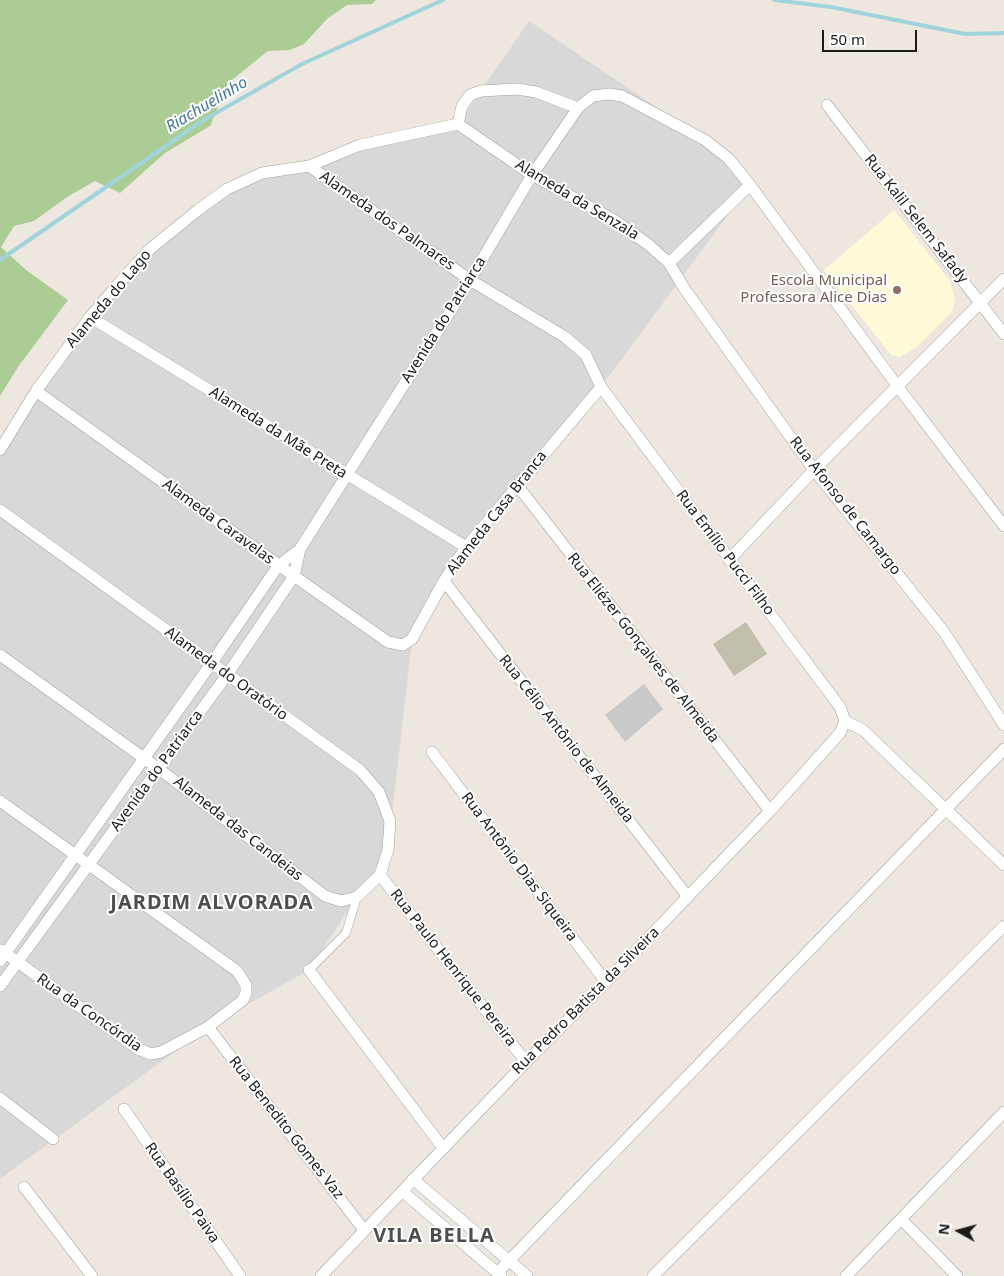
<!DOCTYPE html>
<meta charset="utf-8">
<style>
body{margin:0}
#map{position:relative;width:1004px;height:1276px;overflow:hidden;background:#ede7e0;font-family:"Noto Sans",sans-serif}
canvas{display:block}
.north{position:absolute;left:934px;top:1206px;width:50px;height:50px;-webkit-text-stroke:4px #fff;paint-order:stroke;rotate:277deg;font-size:14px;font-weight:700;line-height:20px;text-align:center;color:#1b1b1b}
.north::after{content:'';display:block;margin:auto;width:18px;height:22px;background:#1b1b1b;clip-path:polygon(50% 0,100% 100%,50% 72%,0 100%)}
.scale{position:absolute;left:822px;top:30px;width:95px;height:22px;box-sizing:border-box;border:2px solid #1b1b1b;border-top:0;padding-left:6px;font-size:15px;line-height:18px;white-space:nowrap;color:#1b1b1b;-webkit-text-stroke:4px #fff;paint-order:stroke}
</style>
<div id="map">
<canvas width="1004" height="1276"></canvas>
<div class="north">N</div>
<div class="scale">50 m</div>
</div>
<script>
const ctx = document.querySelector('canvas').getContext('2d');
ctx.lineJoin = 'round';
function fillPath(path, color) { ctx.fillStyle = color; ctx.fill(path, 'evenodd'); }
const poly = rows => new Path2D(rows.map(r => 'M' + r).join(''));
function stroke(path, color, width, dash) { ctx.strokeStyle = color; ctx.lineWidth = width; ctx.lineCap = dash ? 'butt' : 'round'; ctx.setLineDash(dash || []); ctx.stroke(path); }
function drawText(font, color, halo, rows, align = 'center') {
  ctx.font = font + ' "Noto Sans",sans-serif'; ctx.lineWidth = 4; ctx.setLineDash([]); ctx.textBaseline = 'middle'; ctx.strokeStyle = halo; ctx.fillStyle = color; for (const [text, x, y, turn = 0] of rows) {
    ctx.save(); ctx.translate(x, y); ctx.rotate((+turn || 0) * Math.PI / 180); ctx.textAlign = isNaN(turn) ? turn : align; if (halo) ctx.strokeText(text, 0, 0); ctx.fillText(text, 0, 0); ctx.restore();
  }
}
const residential = poly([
 [529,21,705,140,750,185,601,387,466,547,412,639,388,850,309,970,208,1027,147,1072,0,1179,0,454,36,391,120,282,198,210,262,173,309,166,360,145,458,124]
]);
const education = poly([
 [894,210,950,281,955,299,952,312,918,346,900,357,891,355,824,270]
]);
const religious = poly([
 [644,684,663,709,625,742,605,715]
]);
const construction = poly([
 [746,622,767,654,734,676,713,644]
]);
const forest = poly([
 [0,0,376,0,372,4,347,5,328,18,304,44,290,50,268,51,228,83,210,126,165,153,120,193,95,181,67,197,34,221,14,226,1,247,26,270,68,300,18,367,0,396]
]);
const stream = poly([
 [774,0,831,7,965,34,1004,33],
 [0,260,202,121,302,64,443,0]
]);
const pedestrian = poly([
 [309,970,346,933,357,897]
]);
const minor = poly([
 [827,105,1004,334],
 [458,124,532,175,614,220,649,245,669,263,684,288,814,470,944,632,1004,725],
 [458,124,462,106,470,95,481,91,517,89,536,92,578,108],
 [309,166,470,280,565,337,586,355,601,387,840,707,845,721],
 [669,263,750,185],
 [90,317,466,547],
 [36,391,294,576,388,642,403,645,412,639,444,581,466,547,601,387],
 [0,450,36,391,90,317,120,282,150,249,198,210,227,189,262,173,309,166,360,145,458,124],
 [517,485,770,811],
 [0,510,360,770,379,792,390,821,388,850,380,875],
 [729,560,814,470,1004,279],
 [444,581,688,897],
 [0,655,159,769,325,896,341,901,357,897,380,875],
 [845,721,863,730,1004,865],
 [432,752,606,982],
 [0,801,237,971,246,985,246,993,243,1000,208,1027,161,1052,151,1054,138,1049,1,950],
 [380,875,526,1062],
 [0,961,211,664,278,566,300,549,470,280,532,175,578,108,593,96,609,94,622,96,705,140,729,159,750,185,898,387,1004,526],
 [309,970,443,1148],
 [0,986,227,675,294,576,300,549],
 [208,1027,364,1230],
 [0,1098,53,1139],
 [124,1109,240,1276],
 [413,1179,527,1276],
 [24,1187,92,1276],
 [402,1191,501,1276],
 [901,1219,957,1276],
 [497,1273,1004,749],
 [321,1276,526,1062,606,982,770,811,840,733,845,721],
 [653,1276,1004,926],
 [846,1276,1004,1112]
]);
const markers = [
 [897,290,5,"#8d6e63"]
];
const streetNames = [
 ["Alameda da Senzala",577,200,31],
 ["Rua Kalil Selem Safady",916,219,52],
 ["Alameda dos Palmares",387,221,35],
 ["Alameda do Lago",109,299,-50],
 ["Avenida do Patriarca",444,320,-58],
 ["Alameda da Mãe Preta",278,433,32],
 ["Rua Afonso de Camargo",845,506,52],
 ["Alameda Casa Branca",497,513,-52],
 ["Alameda Caravelas",218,522,36],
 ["Rua Emílio Pucci Filho",725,553,53],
 ["Rua Eliézer Gonçalves de Almeida",643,648,52],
 ["Alameda do Oratório",226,674,36],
 ["Rua Célio Antônio de Almeida",566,739,52],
 ["Avenida do Patriarca",157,771,-54],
 ["Alameda das Candeias",238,829,38],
 ["Rua Antônio Dias Siqueira",519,867,53],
 ["Rua Paulo Henrique Pereira",453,968,52],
 ["Rua Pedro Batista da Silveira",586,1001,-45],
 ["Rua da Concórdia",89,1013,35],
 ["Rua Benedito Gomes Vaz",286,1128,52],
 ["Rua Basílio Paiva",182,1193,55]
];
const educationNames = [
 ["Escola Municipal",887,281],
 ["Professora Alice Dias",887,298]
];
const waterNames = [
 ["Riachuelinho",207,105,-31]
];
const districtNames = [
 ["JARDIM ALVORADA",212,903],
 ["VILA BELLA",434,1236]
];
fillPath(residential, '#d9d8d8');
fillPath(education, '#fefad8');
fillPath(religious, '#c9c9c9');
fillPath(construction, '#c1beac');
fillPath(forest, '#abcc95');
stroke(stream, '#a1d4da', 4);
stroke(pedestrian, '#a2a2a2', 9);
stroke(minor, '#a2a2a2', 12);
stroke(pedestrian, '#fff', 8);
stroke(minor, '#fff', 11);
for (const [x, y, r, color] of markers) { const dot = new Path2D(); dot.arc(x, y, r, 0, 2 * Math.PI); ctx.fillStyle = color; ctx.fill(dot); stroke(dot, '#fff', 2); }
drawText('15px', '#1b1b1b', '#fff', streetNames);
drawText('15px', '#785e54', '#fff', educationNames, 'right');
drawText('italic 16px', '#447899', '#fff', waterNames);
ctx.letterSpacing = '1px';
drawText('bold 20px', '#4e4e4e', '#fff', districtNames);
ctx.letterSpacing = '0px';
</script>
